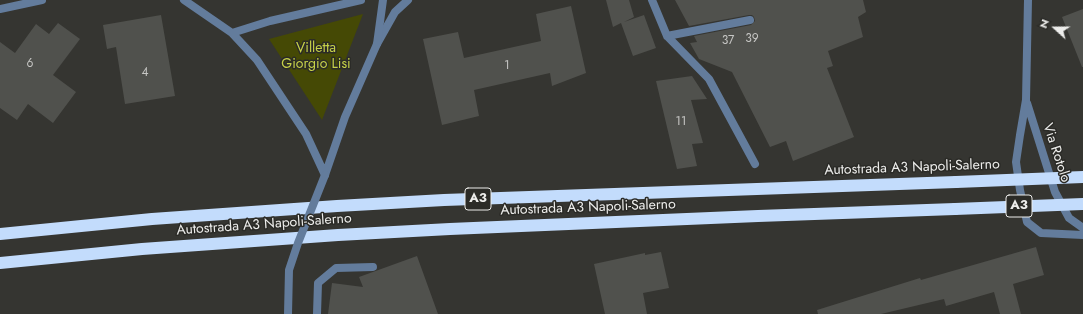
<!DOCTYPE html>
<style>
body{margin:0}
#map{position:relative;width:1083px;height:314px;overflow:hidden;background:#353531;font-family:Jost,sans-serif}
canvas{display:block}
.north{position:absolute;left:1035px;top:8px;width:40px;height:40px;-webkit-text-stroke:3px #2b2b27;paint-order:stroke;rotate:291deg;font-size:11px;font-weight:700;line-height:16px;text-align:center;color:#ededeb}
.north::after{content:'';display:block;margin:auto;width:14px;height:18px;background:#ededeb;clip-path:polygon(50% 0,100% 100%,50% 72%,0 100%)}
</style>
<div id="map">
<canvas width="1083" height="314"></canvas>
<div class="north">N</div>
</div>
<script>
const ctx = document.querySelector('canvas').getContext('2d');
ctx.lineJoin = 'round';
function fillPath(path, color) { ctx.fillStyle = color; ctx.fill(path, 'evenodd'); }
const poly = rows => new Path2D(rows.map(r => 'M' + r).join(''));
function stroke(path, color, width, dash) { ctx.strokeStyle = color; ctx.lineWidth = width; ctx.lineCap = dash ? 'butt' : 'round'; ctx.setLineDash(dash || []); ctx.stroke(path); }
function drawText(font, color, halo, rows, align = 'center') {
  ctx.font = font + ' Jost,sans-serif'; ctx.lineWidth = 3; ctx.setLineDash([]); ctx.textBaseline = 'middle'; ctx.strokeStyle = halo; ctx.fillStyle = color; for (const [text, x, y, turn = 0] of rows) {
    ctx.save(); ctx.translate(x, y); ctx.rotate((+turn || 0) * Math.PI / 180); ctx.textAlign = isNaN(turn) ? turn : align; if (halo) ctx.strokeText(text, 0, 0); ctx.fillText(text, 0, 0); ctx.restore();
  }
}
const green = poly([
 [363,14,322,120,269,39]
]);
const building = poly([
 [606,0,629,0,634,17,624,22,644,15,656,48,633,56,621,23,613,27],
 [675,0,863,0,866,12,858,17,863,37,828,51,833,66,827,68,854,137,793,161,786,141,770,147,732,72,699,59,690,43,697,42,694,36,751,25,755,21,754,17,752,15,749,15,689,26],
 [571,6,586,73,552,86,550,73,474,90,479,116,442,125,423,39,458,32,464,58,541,41,536,14],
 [1083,9,1083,67,1082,67,1062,17],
 [161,15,175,96,125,104,116,47,107,49,103,25],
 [58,23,80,39,53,75,76,92,53,123,28,104,17,120,0,108,0,42,15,53,36,24,49,34],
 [692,76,707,99,691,100,703,143,692,144,697,166,677,169,656,81],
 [1036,247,1044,275,1013,284,1021,314,1000,314,994,292,946,306,944,299,881,314,818,314,817,310,920,278,921,280],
 [661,252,669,288,643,293,647,314,605,314,594,264,645,253,645,255],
 [417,256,438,314,328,314,332,283,363,287,359,277]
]);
const minor = poly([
 [652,0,667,36,709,79,755,164],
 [667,36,750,20],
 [377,44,395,12,408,0],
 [317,314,318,283,336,268,373,267]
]);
const tertiary = poly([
 [184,0,232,33],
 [1028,0,1026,100,1020,135,1016,162,1020,190,1027,222,1041,233,1083,235],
 [0,9,42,0],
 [1027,103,1055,192,1069,218,1083,228],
 [325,175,306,134,257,60,232,33,270,21,361,0],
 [325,175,345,117,377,44,383,0]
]);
const motorway = poly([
 [0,234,152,219,337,206,444,200,956,182],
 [0,263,142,249,338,235,450,229,758,216,955,209]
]);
const tertiaryBridge = poly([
 [288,314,289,270,298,243,325,175]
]);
const motorwayBridge = poly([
 [956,182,1083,177],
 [955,209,1083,204]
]);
const numberNames = [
 ["39",752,39],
 ["37",728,41],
 ["6",30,64],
 ["1",507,66],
 ["4",145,73],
 ["11",681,122]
];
const shields = [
 [478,199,26],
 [1019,206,26]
];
const shieldNames = [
 ["A3",478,199],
 ["A3",1019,206]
];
const parkNames = [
 ["Villetta",316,49],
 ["Giorgio Lisi",316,65]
];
const streetNames = [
 ["Via Rotolo",1056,153,72],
 ["Autostrada A3 Napoli-Salerno",912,168,-2],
 ["Autostrada A3 Napoli-Salerno",588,208,-2],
 ["Autostrada A3 Napoli-Salerno",264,225,-4]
];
fillPath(green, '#454905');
fillPath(building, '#50514d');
stroke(minor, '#637c9c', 8);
stroke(tertiary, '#637c9c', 8);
stroke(motorway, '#c3dcfc', 12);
stroke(tertiaryBridge, '#637c9c', 8);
stroke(motorwayBridge, '#c3dcfc', 12);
drawText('12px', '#c6c6c4', null, numberNames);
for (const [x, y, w] of shields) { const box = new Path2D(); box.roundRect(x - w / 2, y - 11, w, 22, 3); ctx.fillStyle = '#2b2b27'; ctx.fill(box); stroke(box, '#ededeb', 1); }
drawText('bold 13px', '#ededeb', null, shieldNames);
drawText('14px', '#c7d248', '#2b2b27', parkNames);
drawText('14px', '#ededeb', '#2b2b27', streetNames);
</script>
